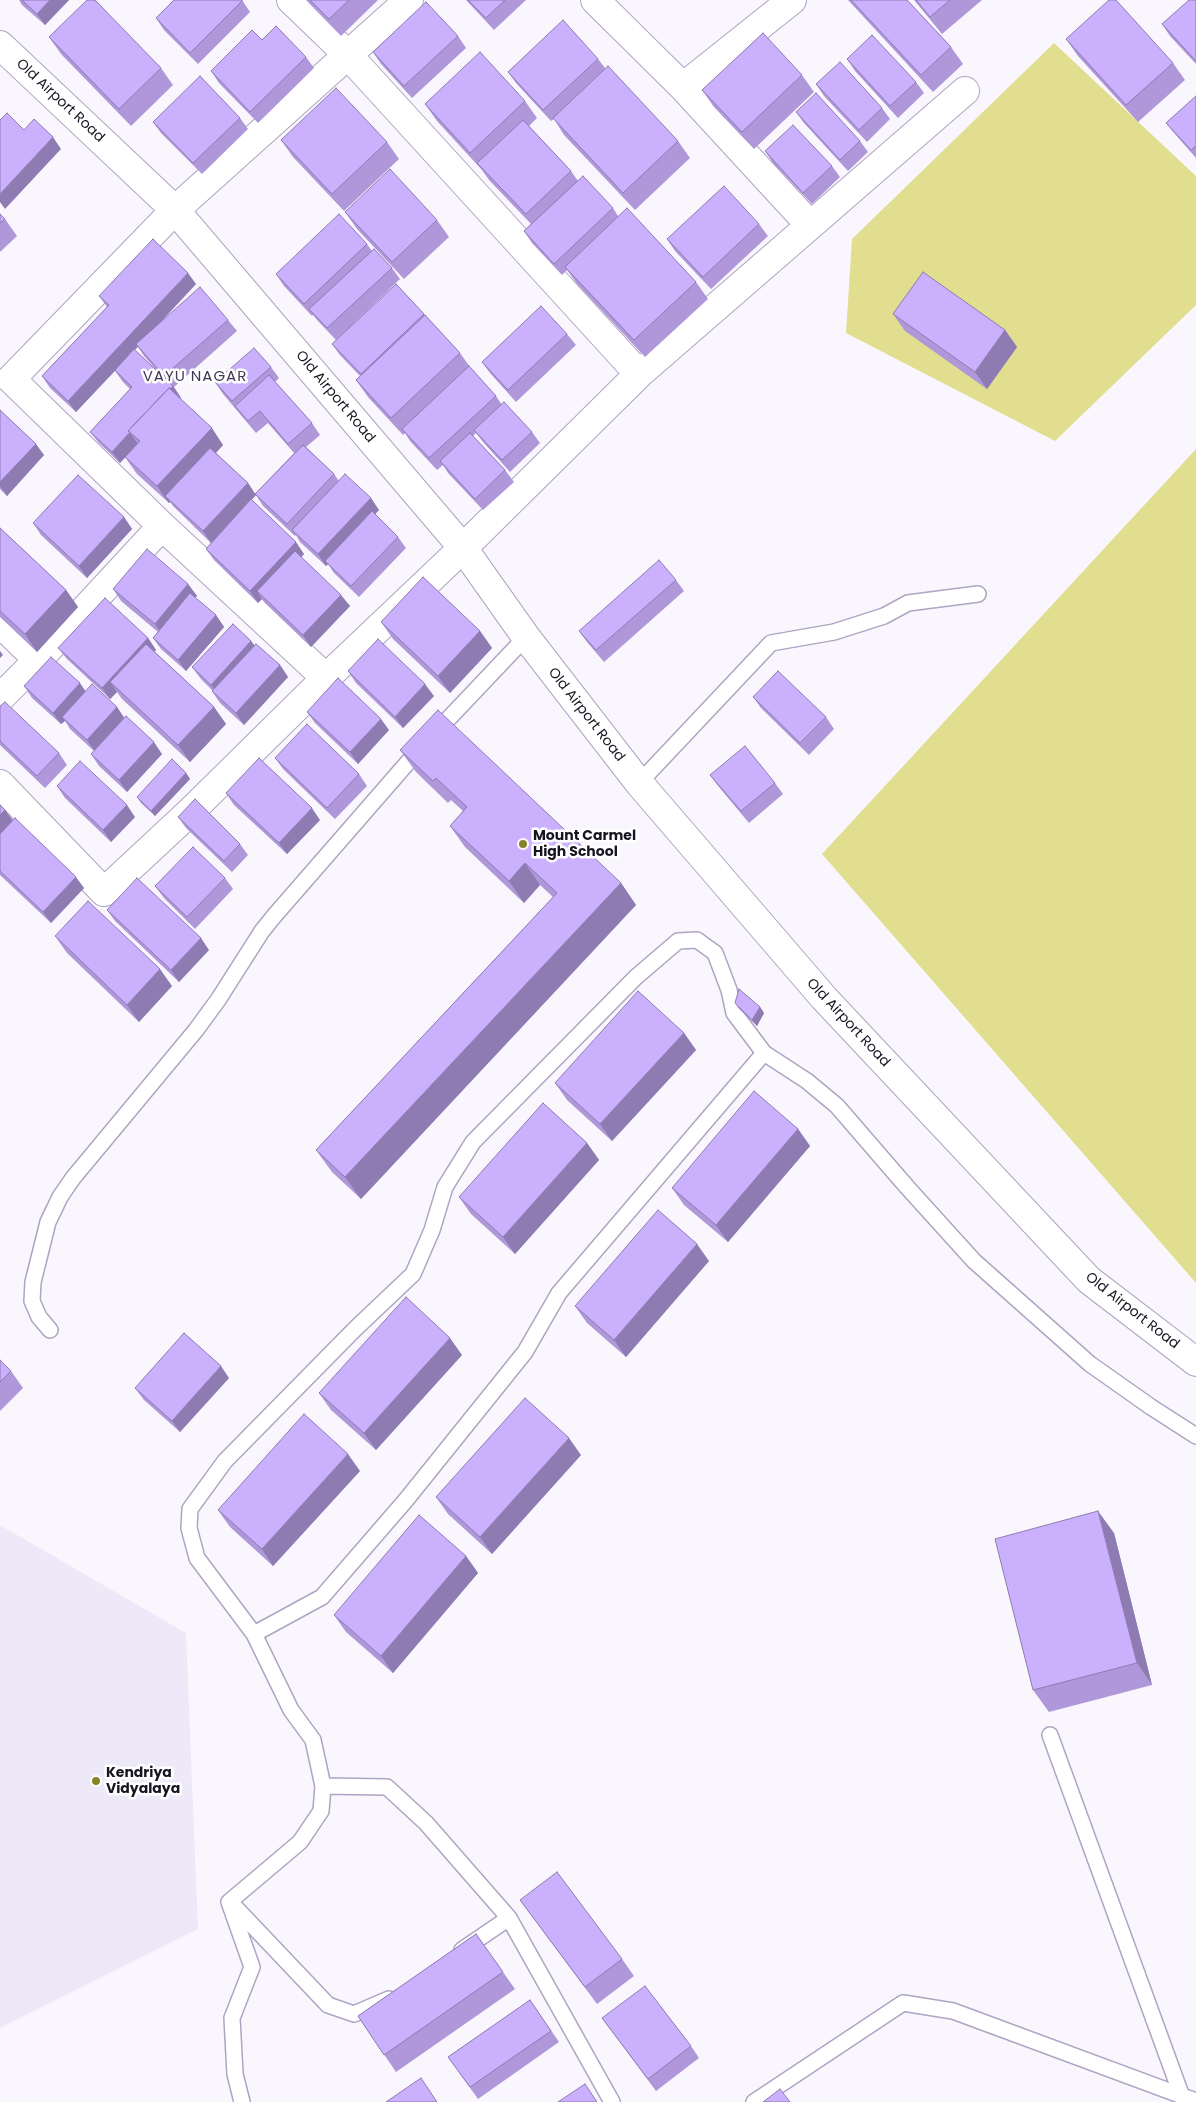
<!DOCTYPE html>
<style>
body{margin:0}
canvas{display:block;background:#f9f7fd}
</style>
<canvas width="1196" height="2102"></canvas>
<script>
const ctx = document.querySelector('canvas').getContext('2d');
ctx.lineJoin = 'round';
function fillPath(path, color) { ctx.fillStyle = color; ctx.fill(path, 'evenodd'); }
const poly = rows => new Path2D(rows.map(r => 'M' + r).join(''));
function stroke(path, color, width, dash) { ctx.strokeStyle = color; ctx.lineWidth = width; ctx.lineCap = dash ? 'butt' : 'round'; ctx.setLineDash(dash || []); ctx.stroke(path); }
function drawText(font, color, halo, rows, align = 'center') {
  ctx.font = font + ' Poppins,sans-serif'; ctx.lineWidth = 5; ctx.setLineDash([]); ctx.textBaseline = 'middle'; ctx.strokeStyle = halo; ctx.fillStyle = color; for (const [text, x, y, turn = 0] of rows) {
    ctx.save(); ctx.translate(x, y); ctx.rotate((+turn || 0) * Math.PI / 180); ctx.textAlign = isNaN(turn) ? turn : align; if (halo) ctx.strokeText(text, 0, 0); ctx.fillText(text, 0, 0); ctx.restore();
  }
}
const built = poly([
 [0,1525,186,1633,198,1929,0,2028]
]);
const green = poly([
 [1054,43,1196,176,1196,305,1055,441,846,333,852,239],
 [1196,449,1196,1283,822,854]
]);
const lane = poly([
 [639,783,771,643,834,632,884,616,908,603,978,594],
 [50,1330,39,1317,32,1301,33,1282,48,1222,60,1197,73,1178,196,1030,218,1000,262,931,275,915,416,753,526,637],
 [254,1634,322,1597,406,1500,525,1352,559,1293,764,1053],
 [1050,1735,1181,2094],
 [323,1786,387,1787,426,1823,509,1918],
 [234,1906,328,2005,354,2014,389,1999],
 [462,1950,509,1918,612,2102],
 [242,2102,235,2074,232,2018,252,1967,229,1902,300,1842,321,1811,323,1786,313,1740,291,1710,254,1634,197,1558,189,1528,190,1509,225,1461,355,1329,413,1274,432,1230,445,1187,473,1142,636,977,678,941,697,940,715,953,729,990,734,1013,764,1053,807,1081,837,1106,907,1187,974,1261,1090,1364,1151,1407,1196,1436],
 [754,2102,903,2003,953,2011,1196,2101]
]);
const street = poly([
 [291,0,347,54,639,374],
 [595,0,683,87,810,225],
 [683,87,792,0],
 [162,526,326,678],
 [0,623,38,660],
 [0,698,38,660,162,526,11,379,175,210,409,0],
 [0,784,104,892,191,811,326,678,463,548,639,374,965,91]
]);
const secondary = poly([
 [0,45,175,210,463,548,526,637,639,783,824,998,1089,1280,1196,1362]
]);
const wall = poly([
 [19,0,69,0,45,25,22,5],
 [242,0,250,12,198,64,164,30,156,18],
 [306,0,378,0,341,36],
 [466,0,526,0,494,30],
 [848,0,907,0,951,47,963,64,933,92],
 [914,0,982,0,942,34],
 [1196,0,1196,64,1170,36,1162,24],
 [458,36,466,48,412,98,381,64,373,52],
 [49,37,161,68,173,85,131,126,61,54],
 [1066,39,1173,63,1185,80,1138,122,1078,56],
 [262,40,306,57,314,68,258,123,219,83,211,71],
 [598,59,605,68,678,141,690,158,635,210,564,135,554,119,551,121,516,83,508,72],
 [847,59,916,82,924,93,898,118,855,71],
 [802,75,814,92,754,149,714,107,702,90],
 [816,84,882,108,890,119,867,142,824,96],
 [1196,96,1196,158,1175,134,1166,123],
 [525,101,537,118,529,126,571,171,578,181,613,208,618,216,696,282,708,299,645,357,577,284,567,270,562,275,532,243,524,231,531,224,489,180,482,170,437,121,425,104],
 [796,112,860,141,868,152,848,171,804,123],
 [240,118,248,129,202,174,161,133,153,122],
 [281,140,387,142,399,159,344,211,293,157],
 [765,151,832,166,840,177,812,204,773,163],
 [345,212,437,220,449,237,404,279,357,229],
 [0,214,5,219,17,236,0,252],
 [759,224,768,236,711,289,675,251,667,239],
 [367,244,372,251,392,268,400,279,336,340,318,321,313,315,312,316,284,286,276,274],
 [196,284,160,323,228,320,237,331,174,387,181,398,180,399,223,445,216,453,248,483,255,494,294,453,268,423,256,433,223,394,215,382,271,367,279,378,275,382,312,423,320,435,306,447,334,474,339,481,379,510,375,514,398,537,406,548,359,597,334,573,328,564,326,566,300,542,296,535,295,536,263,506,256,495,251,500,304,554,301,557,350,606,311,647,265,603,262,599,258,603,214,560,206,549,211,543,174,507,170,502,169,503,137,474,125,457,120,463,99,443,90,432,130,389,123,382,115,371,76,412,50,388,42,376,107,307,99,296],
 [138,347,144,356,161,375,135,350],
 [396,284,460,353,470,367,496,396,502,405,532,432,540,443,510,472,483,442,476,433,473,436,505,470,514,482,483,510,448,473,443,465,437,470,410,441,405,433,403,435,368,397,356,380,360,376,340,355,332,344],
 [893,314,1005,330,1017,347,987,389,905,331],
 [567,334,576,345,516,402,490,373,482,362],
 [0,410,44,455,7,496,0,489],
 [124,517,132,529,87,578,41,535,33,523],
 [0,528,66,590,78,607,37,652,0,617],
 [676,580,684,591,604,662,587,642,579,631],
 [188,584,197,596,195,598,216,615,224,627,186,671,161,649,153,638,158,632,121,601,113,589],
 [381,622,480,631,492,648,450,693,393,639],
 [148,638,156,650,154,651,214,707,226,724,190,762,122,699,117,692,110,699,67,659,58,648],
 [251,641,254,645,280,665,288,677,244,725,220,703,212,691,213,691,201,679,192,667],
 [348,671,434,696,403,728,356,683],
 [24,686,86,691,117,707,124,718,162,754,127,792,99,766,91,754,94,751,70,729,65,721,61,724,32,698],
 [753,697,826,717,834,729,809,755,761,708],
 [0,706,59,753,67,765,45,788,0,745],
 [307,712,389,730,358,764,315,723],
 [400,750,621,883,636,905,361,1199,332,1172,316,1150,553,897,540,885,524,903,465,847,450,826,463,811,451,800,448,803,416,772],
 [275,758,359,774,367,786,335,819,283,769],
 [186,773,190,779,155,816,141,803,137,797],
 [710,775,775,783,783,794,749,823,719,787],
 [57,786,135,817,111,842,65,798],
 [226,793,320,820,287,854,234,805],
 [0,805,5,810,13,820,84,888,51,923,0,875],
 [178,817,240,844,248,855,232,872,186,828],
 [225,878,233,889,195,929,164,898,155,886],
 [107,910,209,950,179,982,115,921],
 [55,936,172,986,139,1022,67,953],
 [735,1003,760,1007,764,1013,757,1026,739,1009],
 [684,1033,696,1050,612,1141,567,1100,555,1083],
 [798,1129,810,1146,728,1242,684,1205,672,1188],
 [587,1143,599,1160,515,1254,471,1214,459,1197],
 [709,1261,626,1357,587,1323,575,1306],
 [462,1355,376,1450,331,1410,319,1393],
 [0,1360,11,1371,23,1388,0,1411],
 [229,1378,180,1432,144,1400,135,1388],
 [581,1455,492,1554,448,1514,436,1497],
 [360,1471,273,1566,230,1527,218,1510],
 [1114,1533,1152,1685,1049,1712,1033,1690],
 [466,1556,478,1573,393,1673,346,1632,334,1615],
 [520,1900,622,1959,634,1976,597,2004],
 [476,1934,515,1989,396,2072,358,2016],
 [530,2000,559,2042,478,2099,448,2057],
 [602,2018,691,2046,699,2058,656,2091]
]);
const shadedWall = poly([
 [50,0,69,0,45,25,37,14],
 [53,137,61,149,5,209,0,202,0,194],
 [188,273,196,284,76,412,68,401],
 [1005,330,1017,347,987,389,975,372],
 [173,386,181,398,140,442,130,432],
 [212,428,223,445,171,501,165,496,170,502,169,503,157,486],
 [130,433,138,444,120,463,112,452],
 [36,444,44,455,7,496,0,486,0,482],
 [248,483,256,495,211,543,203,531],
 [371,498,379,510,328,564,325,561,328,564,326,566,318,554],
 [124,517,132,529,87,578,79,566],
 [296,542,304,554,263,597,257,591,262,599,258,603,250,591],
 [188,584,197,596,163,636,155,624],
 [66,590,78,607,37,652,25,634],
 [341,595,350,606,311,647,303,635],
 [216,615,224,627,186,671,178,660],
 [480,631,492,648,450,693,438,676],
 [148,638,156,650,118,690,110,682,117,692,110,699,102,688],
 [251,641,260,653,219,696,211,685],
 [0,651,3,655,0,658],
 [280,665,288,677,244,725,236,713],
 [80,683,88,695,62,717,65,721,61,724,53,713],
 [425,684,434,696,403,728,395,717],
 [117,707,125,719,95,751,87,740],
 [214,707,226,724,190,762,178,745],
 [381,719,389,730,358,764,350,752],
 [154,742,162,754,127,792,119,780],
 [186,773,190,779,155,816,151,811],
 [127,805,135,817,111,842,103,830],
 [312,808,320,820,287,854,279,843],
 [5,810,13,821,0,835,0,815],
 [525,863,540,885,524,903,509,881],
 [76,877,84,888,51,923,43,912],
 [621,883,636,905,361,1199,345,1177],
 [201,938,209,950,179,982,171,970],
 [160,969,172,986,139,1022,127,1005],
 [760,1007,764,1013,757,1026,752,1020],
 [684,1033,696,1050,612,1141,600,1124],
 [798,1129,810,1146,728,1242,716,1225],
 [587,1143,599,1160,515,1254,503,1237],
 [697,1244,709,1261,626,1357,614,1340],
 [450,1338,462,1355,376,1450,364,1433],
 [221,1366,229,1378,180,1432,172,1421],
 [569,1438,581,1455,492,1554,480,1537],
 [348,1454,360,1471,273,1566,262,1549],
 [1098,1511,1114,1533,1152,1685,1137,1663],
 [466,1556,478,1573,393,1673,381,1656]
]);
const building = poly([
 [22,0,50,0,37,14,22,0],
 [87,0,95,0,161,68,119,109,49,37,87,0],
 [174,0,242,0,242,1,190,53,156,18,174,0],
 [310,0,349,0,329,19,310,0],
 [468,0,505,0,486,18,468,0],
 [851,0,907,0,951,47,921,75,851,0],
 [916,0,950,0,930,17,916,0],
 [1109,0,1116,0,1173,63,1126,105,1066,39,1109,0],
 [1189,0,1196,0,1196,61,1162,24,1189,0],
 [426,2,458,36,404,86,373,52,426,2],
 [563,20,598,59,543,110,508,72,563,20],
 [276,26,306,57,250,112,211,71,252,30,262,40,276,26],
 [763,33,802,75,742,132,702,90,763,33],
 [872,35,916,82,890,106,847,59,872,35],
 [480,52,525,101,470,153,425,104,480,52],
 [840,62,882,108,859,130,816,84,840,62],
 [608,66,678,141,623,193,553,118,608,66],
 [200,76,240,118,193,163,153,122,200,76],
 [336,88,387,142,332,194,281,140,336,88],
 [816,93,860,141,840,160,796,112,816,93],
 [1196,96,1196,146,1191,150,1166,123,1196,96],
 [7,113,24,130,34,119,53,137,0,194,0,120,7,113],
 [523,120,571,171,526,214,477,163,523,120],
 [793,125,832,166,803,193,765,151,793,125],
 [390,169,437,220,392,262,345,212,390,169],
 [583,176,613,208,554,264,524,231,583,176],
 [724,186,759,224,703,277,667,239,724,186],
 [627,208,696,282,634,340,565,267,627,208],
 [0,214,5,219,0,223,0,214],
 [339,214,367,244,304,304,276,274,339,214],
 [153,239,188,273,68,401,42,376,109,305,99,296,153,239],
 [374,249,392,268,327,328,309,309,374,249],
 [923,272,1005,330,975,372,893,314,923,272],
 [396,284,424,314,361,374,332,344,396,284],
 [200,287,228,320,164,376,136,344,200,287],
 [541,306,567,334,508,390,482,362,541,306],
 [425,315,460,353,391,418,356,380,425,315],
 [254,348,271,367,232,401,215,382,254,348],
 [134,349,173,386,170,389,169,388,128,431,130,432,112,452,90,432,132,387,115,370,134,349],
 [469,366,496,396,429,458,402,429,469,366],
 [269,375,312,423,288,444,260,411,248,421,235,406,269,375],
 [169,388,212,428,157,486,125,457,140,441,128,431,169,388],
 [504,402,532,432,502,460,474,430,504,402],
 [0,410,36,444,0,482,0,410],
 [470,433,505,470,475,499,440,461,470,433],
 [303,445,334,474,287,524,255,494,303,445],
 [210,448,248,483,203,531,165,496,210,448],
 [345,474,371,498,318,554,292,530,345,474],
 [78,475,124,517,79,566,33,523,78,475],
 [251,499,296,542,250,591,206,549,251,499],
 [372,511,398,537,351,586,325,561,372,511],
 [0,528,66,590,25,634,0,611,0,528],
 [147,549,188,584,155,624,113,589,147,549],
 [295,551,341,595,303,635,257,591,295,551],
 [659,560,676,580,596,650,579,631,659,560],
 [423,577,480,631,438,676,381,622,423,577],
 [190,593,216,615,178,660,153,638,190,593],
 [105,598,148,638,102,688,58,648,105,598],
 [233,624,251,641,211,685,192,667,233,624],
 [378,639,425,684,395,717,348,671,378,639],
 [146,644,214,707,178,745,110,682,146,644],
 [256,644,280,665,236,713,212,691,256,644],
 [51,657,80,683,53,713,24,686,51,657],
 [778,671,826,717,800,743,753,697,778,671],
 [338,678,381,719,350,752,307,712,338,678],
 [92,684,117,707,87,740,62,717,92,684],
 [5,702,59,753,37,776,0,741,0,706,5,702],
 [438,710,621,883,345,1177,316,1150,557,893,525,863,509,881,450,826,467,807,436,778,433,781,400,750,438,710],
 [126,716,154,742,119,780,91,754,126,716],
 [307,724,359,774,327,808,275,758,307,724],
 [745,746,775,783,741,811,710,775,745,746],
 [259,758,312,808,279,843,226,793,259,758],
 [172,759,186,773,151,811,137,797,172,759],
 [80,761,127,805,103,830,57,786,80,761],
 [195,799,240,844,224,861,178,817,195,799],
 [0,805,5,810,0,815,0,805],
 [15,818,76,877,43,912,0,871,0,834,15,818],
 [193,847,225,878,187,917,155,886,193,847],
 [137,878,201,938,171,970,107,910,137,878],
 [88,901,160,969,127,1005,55,936,88,901],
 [739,989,760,1007,752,1020,735,1003,739,989],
 [638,991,684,1033,600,1124,555,1083,638,991],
 [754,1091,798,1129,716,1225,672,1188,754,1091],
 [543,1103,587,1143,503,1237,459,1197,543,1103],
 [658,1210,697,1244,614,1340,575,1306,658,1210],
 [406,1297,450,1338,364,1433,319,1393,406,1297],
 [184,1333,221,1366,172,1421,135,1388,184,1333],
 [0,1360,11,1371,0,1382,0,1360],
 [525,1398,569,1438,480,1537,436,1497,525,1398],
 [304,1414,348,1454,262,1549,218,1510,304,1414],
 [1098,1511,1137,1663,1033,1690,995,1539,1098,1511],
 [419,1515,466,1556,381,1656,334,1615,419,1515],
 [557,1872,622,1959,585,1987,520,1900,557,1872],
 [476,1934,503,1972,384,2055,358,2016,476,1934],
 [645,1986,691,2046,648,2079,602,2018,645,1986],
 [530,2000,551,2031,470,2087,448,2057,530,2000],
 [421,2078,437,2102,386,2102,421,2078],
 [585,2084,597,2102,558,2102,585,2084],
 [780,2089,790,2102,763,2102,780,2089]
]);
const markers = [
 [523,844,5,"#88832b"],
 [96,1781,5,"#88832b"]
];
const streetNames = [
 ["Old Airport Road",60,101,43],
 ["Old Airport Road",335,397,50],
 ["Old Airport Road",586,715,52],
 ["Old Airport Road",848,1023,47],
 ["Old Airport Road",1132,1311,38]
];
const poiNames = [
 ["Mount Carmel",533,836],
 ["High School",533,852],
 ["Kendriya",106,1773],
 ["Vidyalaya",106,1789]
];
const neighbourhoodNames = [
 ["VAYU NAGAR",195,377]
];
fillPath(built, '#eee9f9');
fillPath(green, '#e1de90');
stroke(lane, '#aea4c3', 18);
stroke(street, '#aea4c3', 30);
stroke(secondary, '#aea4c3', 30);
stroke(lane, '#fff', 15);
stroke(street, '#fff', 28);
stroke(secondary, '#fff', 28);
fillPath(wall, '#af97da');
fillPath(shadedWall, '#8e7bb2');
fillPath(building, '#cbb0fe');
stroke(building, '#8e7bb2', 1);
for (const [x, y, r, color] of markers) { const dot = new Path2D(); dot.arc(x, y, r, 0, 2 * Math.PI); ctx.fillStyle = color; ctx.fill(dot); stroke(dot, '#fff', 2); }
drawText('14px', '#191520', '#fff', streetNames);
drawText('bold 14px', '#191520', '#fff', poiNames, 'left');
ctx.letterSpacing = '1px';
drawText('15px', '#413852', '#fff', neighbourhoodNames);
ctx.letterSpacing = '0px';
</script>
